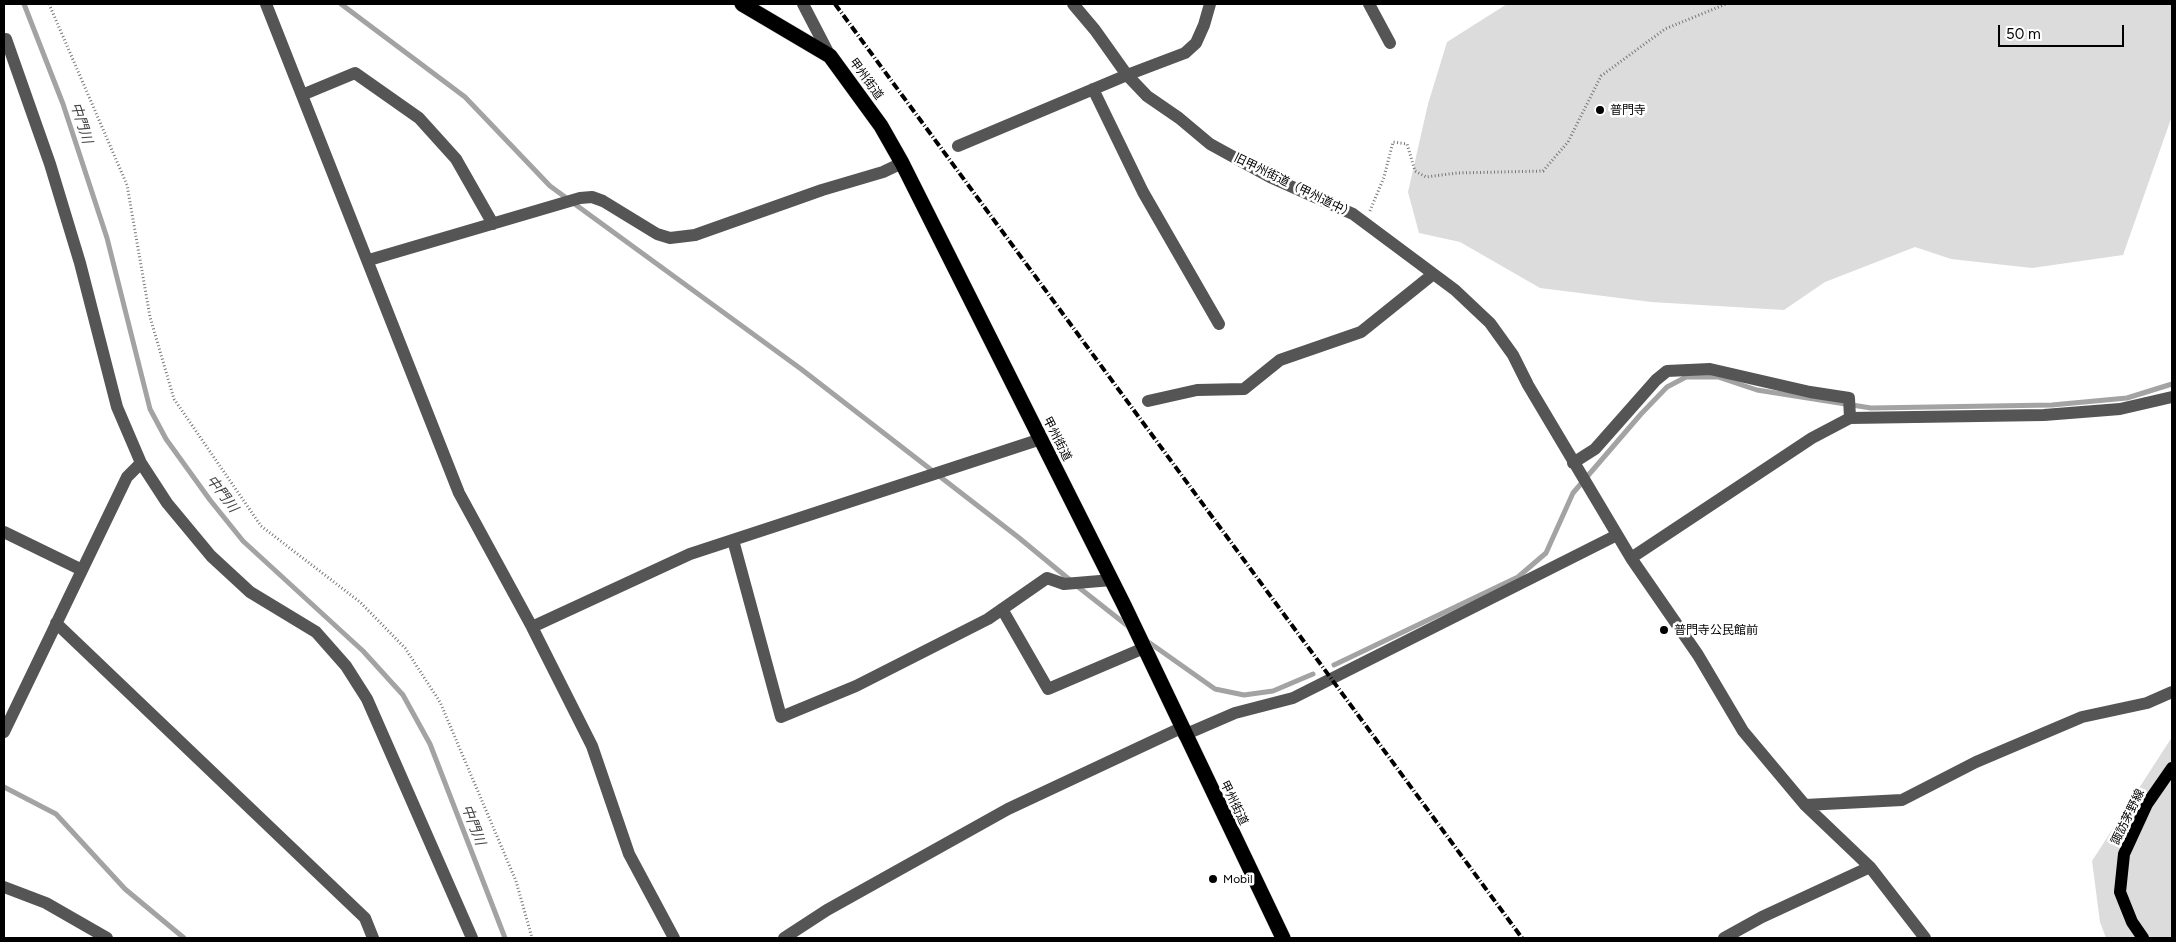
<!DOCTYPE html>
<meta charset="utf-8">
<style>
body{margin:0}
#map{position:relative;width:2176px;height:942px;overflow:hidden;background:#fff;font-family:Figtree,sans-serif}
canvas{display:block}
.frame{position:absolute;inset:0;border:5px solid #000;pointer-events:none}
.scale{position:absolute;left:1998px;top:25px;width:126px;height:22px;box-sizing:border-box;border:2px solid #000;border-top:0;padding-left:6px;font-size:15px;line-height:18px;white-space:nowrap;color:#000;-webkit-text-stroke:4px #fff;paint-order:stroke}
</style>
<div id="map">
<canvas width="2176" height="942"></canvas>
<div class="frame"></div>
<div class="scale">50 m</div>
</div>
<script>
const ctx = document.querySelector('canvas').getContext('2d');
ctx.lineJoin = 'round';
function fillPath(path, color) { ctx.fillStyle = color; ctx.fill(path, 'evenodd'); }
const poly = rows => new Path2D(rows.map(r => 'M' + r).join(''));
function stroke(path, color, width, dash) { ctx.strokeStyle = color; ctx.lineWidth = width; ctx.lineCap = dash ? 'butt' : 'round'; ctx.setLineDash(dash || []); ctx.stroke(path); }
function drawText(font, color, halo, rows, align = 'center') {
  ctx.font = font + ' Figtree,"Noto Sans JP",sans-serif'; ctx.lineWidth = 5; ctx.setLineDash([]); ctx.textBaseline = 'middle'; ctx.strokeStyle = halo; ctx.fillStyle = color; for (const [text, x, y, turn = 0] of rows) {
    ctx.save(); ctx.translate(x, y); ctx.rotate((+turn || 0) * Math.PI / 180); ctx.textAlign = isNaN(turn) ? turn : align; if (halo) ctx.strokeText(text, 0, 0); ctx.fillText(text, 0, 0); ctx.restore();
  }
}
const green = poly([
 [1507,4,2172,4,2172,116,2123,255,2032,268,1951,259,1915,247,1825,282,1784,310,1651,302,1540,288,1460,242,1419,233,1408,192,1428,104,1447,42],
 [2172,737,2172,938,2106,938,2100,922,2092,861]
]);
const stream = poly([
 [24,4,63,104,107,238,150,409,166,439,210,500,243,541,363,651,403,695,430,744,505,938],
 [341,4,465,97,550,186,801,369,1018,537,1070,580],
 [1077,586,1129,627],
 [1147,641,1215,689,1244,695,1273,691,1313,674],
 [1334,665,1518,577,1546,553,1573,493,1641,414,1667,387,1686,377,1718,377,1757,390,1871,408,2052,405,2127,398,2172,384],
 [4,787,56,814,125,889,184,938]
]);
const path = poly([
 [49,4,127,185,150,317,174,399,261,526,360,602,405,648,440,702,516,881,532,938],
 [1370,211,1384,177,1393,142,1407,144,1415,171,1426,177,1457,173,1543,171,1568,142,1601,76,1665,29,1726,4]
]);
const minor = poly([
 [266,4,459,493,532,627,592,746,629,854,674,938],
 [803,4,830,56],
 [1073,4,1095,30,1127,75,1147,96,1179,118,1210,144,1270,177,1353,214,1455,290,1490,323,1513,355,1528,385,1631,558,1698,655,1743,731,1805,805,1870,867,1925,938],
 [1369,4,1390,43],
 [6,39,50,164,80,263,117,407,141,463,167,503,211,556,250,592,316,632,346,666,367,699,472,938],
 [1093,89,1143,192,1219,324],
 [302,95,355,73,419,118,456,159,493,224],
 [958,146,1127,75,1185,53,1196,43,1204,25,1210,4],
 [369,260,580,198,592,197,603,201,657,234,670,238,695,235,822,190,883,172,902,163],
 [1148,401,1197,390,1244,389,1280,360,1361,332,1432,275],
 [1573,463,1595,449,1656,380,1667,371,1710,369,1810,392,1849,398,1850,418],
 [4,532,82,570],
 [733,540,781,717,856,686,988,619,1047,578,1064,584,1112,580],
 [1631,558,1812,438,1850,418,2044,415,2120,409,2172,397],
 [1002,609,1048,689,1144,648],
 [56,623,365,918,373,938],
 [532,627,690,554,1041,439],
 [4,732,127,477,141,463],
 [1184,735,1235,713,1293,698,1617,535],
 [1805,805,1902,800,1976,762,2082,717,2147,703,2172,692],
 [4,887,46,903,107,938],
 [784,938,827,910,1008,809,1181,728],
 [1724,938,1762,917,1870,867]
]);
const major = poly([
 [2143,938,2132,922,2120,892,2124,854,2147,804,2172,768]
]);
const highway = poly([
 [742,4,830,56,881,126,902,163,1124,605,1283,938]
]);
const rail = poly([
 [835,4,1522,938]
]);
const markers = [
 [1600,110,5,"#000"],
 [1664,630,5,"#000"],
 [1213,879,5,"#000"]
];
const streetNames = [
 ["甲州街道",866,79,54],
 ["旧甲州街道（甲州道中）",1294,186,26],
 ["甲州街道",1057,439,63],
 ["甲州街道",1234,803,64],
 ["諏訪茅野線",2128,817,-64]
];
const poiNames = [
 ["普門寺",1610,110],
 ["普門寺公民館前",1674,630],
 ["Mobil",1223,879]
];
const waterNames = [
 ["中門川",81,123,72],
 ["中門川",222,494,53],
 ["中門川",473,825,69]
];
fillPath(green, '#dcdcdc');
stroke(stream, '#a3a3a3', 5);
stroke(major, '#dbdbdb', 14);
stroke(highway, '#dbdbdb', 16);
stroke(path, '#777', 3, [1, 2.5]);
stroke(minor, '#555', 12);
stroke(major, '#000', 12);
stroke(highway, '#000', 15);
stroke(rail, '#000', 4, [8, 2.5, 1, 2.5]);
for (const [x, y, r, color] of markers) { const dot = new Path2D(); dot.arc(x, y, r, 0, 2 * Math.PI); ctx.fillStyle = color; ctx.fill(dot); stroke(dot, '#fff', 2); }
drawText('12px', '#000', '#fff', streetNames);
drawText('12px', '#000', '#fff', poiNames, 'left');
drawText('italic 14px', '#444', '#fff', waterNames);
</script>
